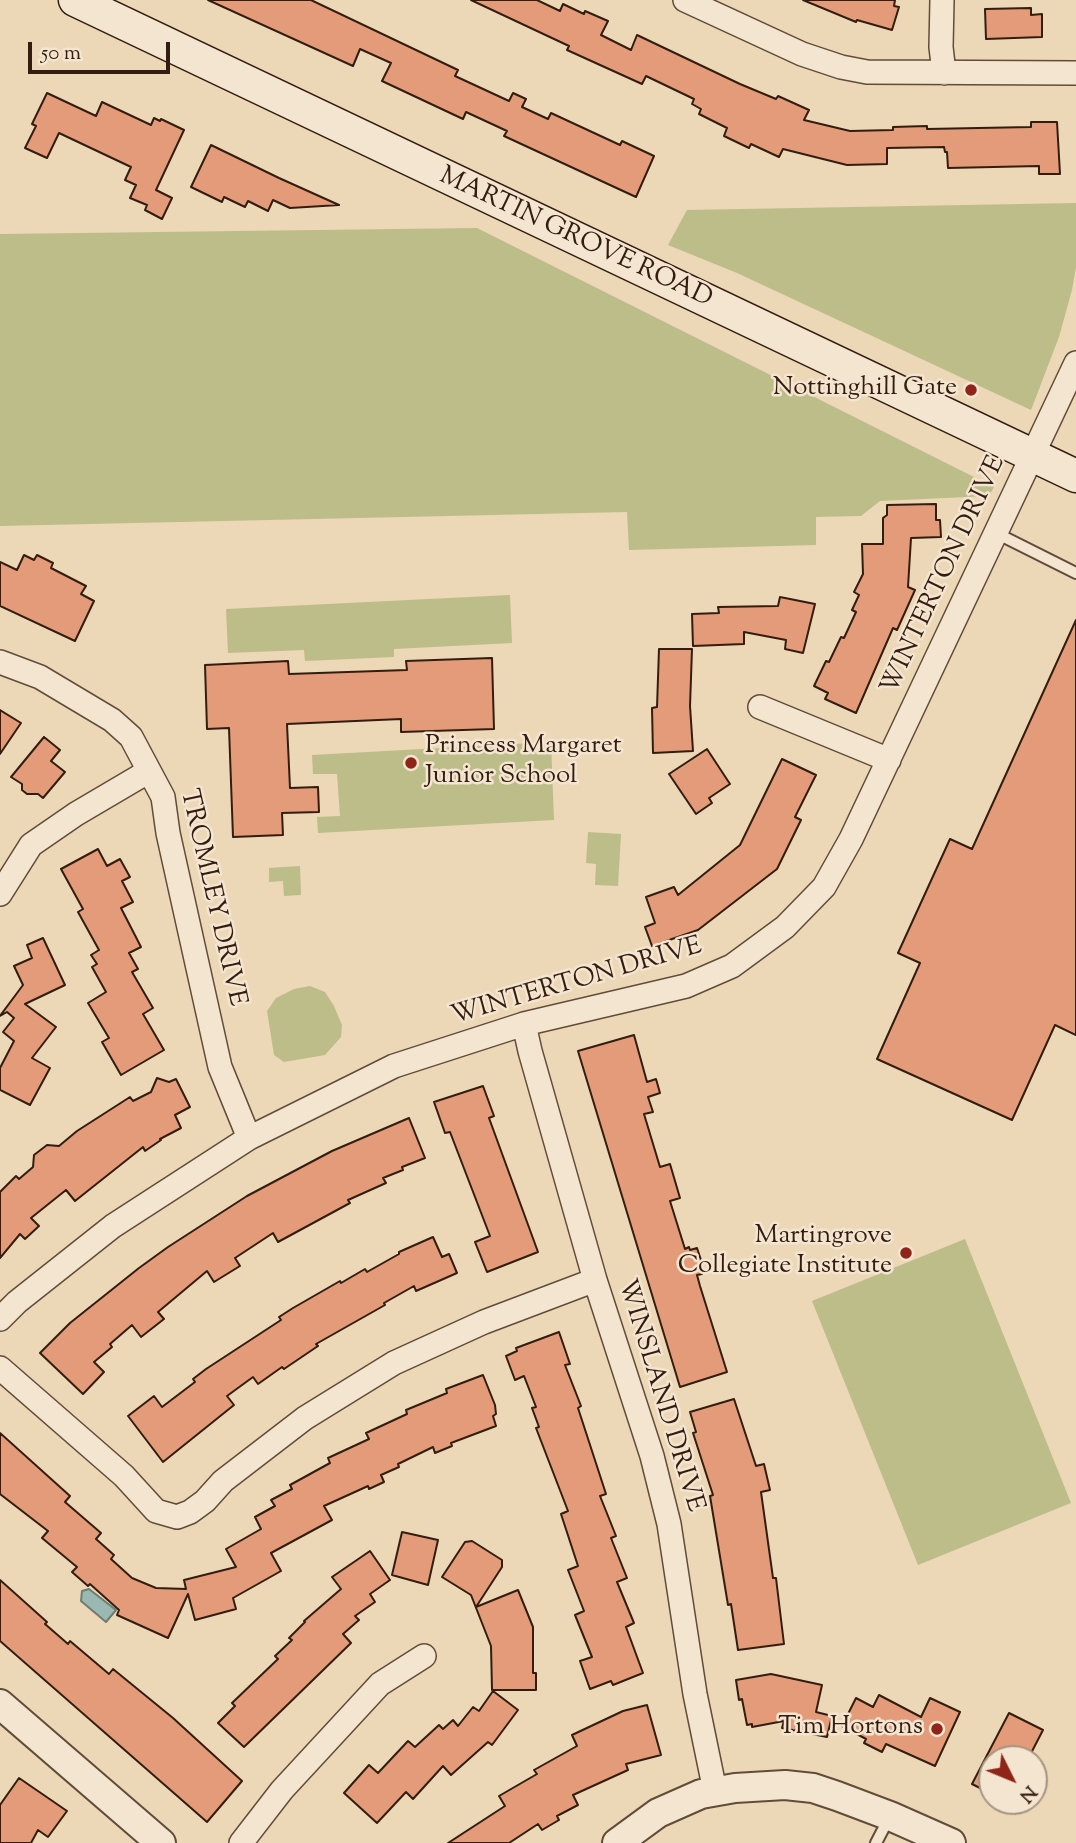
<!DOCTYPE html>
<style>
body{margin:0}
#map{position:relative;width:1076px;height:1843px;overflow:hidden;background:#ecd7b7;font-family:"Sorts Mill Goudy",serif}
canvas{display:block}
.north{position:absolute;left:978px;top:1745px;width:70px;height:70px;box-sizing:border-box;background:#f3e5d0;border:2px solid #a69583;border-radius:50%;rotate:133deg;font-size:19px;font-weight:700;line-height:28px;text-align:center;color:#331d10}
.north::after{content:'';display:block;margin:auto;width:24px;height:32px;background:#8f2418;clip-path:polygon(50% 0,100% 100%,50% 72%,0 100%)}
.scale{position:absolute;left:28px;top:42px;width:142px;height:32px;box-sizing:border-box;border:4px solid #331d10;border-top:0;padding-left:9px;font-size:21px;line-height:24px;white-space:nowrap;color:#331d10;-webkit-text-stroke:5px #f3e5d0;paint-order:stroke}
</style>
<div id="map">
<canvas width="1076" height="1843"></canvas>
<div class="north">N</div>
<div class="scale">50 m</div>
</div>
<script>
const ctx = document.querySelector('canvas').getContext('2d');
ctx.lineJoin = 'round';
function fillPath(path, color) { ctx.fillStyle = color; ctx.fill(path, 'evenodd'); }
const poly = rows => new Path2D(rows.map(r => 'M' + r).join(''));
function stroke(path, color, width, dash) { ctx.strokeStyle = color; ctx.lineWidth = width; ctx.lineCap = dash ? 'butt' : 'round'; ctx.setLineDash(dash || []); ctx.stroke(path); }
function drawText(font, color, halo, rows, align = 'center') {
  ctx.font = font + ' "Sorts Mill Goudy",serif'; ctx.lineWidth = 5; ctx.setLineDash([]); ctx.textBaseline = 'middle'; ctx.strokeStyle = halo; ctx.fillStyle = color; for (const [text, x, y, turn = 0] of rows) {
    ctx.save(); ctx.translate(x, y); ctx.rotate((+turn || 0) * Math.PI / 180); ctx.textAlign = isNaN(turn) ? turn : align; if (halo) ctx.strokeText(text, 0, 0); ctx.fillText(text, 0, 0); ctx.restore();
  }
}
const green = poly([
 [1076,203,1076,267,1072,290,1059,337,1031,410,737,273,668,245,687,210],
 [477,228,994,487,989,496,880,501,861,516,816,517,816,545,629,550,627,512,0,526,0,234],
 [510,595,512,643,394,649,394,657,305,661,304,650,228,653,226,609],
 [551,742,554,820,318,833,317,817,340,816,337,774,313,774,312,755],
 [588,832,621,834,618,886,595,885,596,864,586,863],
 [300,866,301,895,284,896,283,881,269,882,269,868],
 [310,986,325,992,334,1006,342,1025,341,1037,325,1055,284,1062,274,1055,267,1011,276,998,294,989],
 [965,1239,1071,1503,918,1565,812,1301]
]);
const water = poly([
 [89,1589,116,1610,106,1622,81,1601,82,1591,89,1589]
]);
const building = poly([
 [208,0,311,0,458,70,455,76,509,101,513,93,526,99,522,107,548,119,551,113,620,145,622,141,654,156,636,197,504,136,507,131,466,112,463,119,382,81,391,63,360,49,353,66,208,0],
 [471,0,537,0,560,11,563,4,584,14,585,11,608,21,601,35,631,50,637,35,740,84,776,99,778,96,809,110,804,120,850,131,893,130,893,127,927,126,927,129,1031,127,1031,122,1057,122,1060,174,1039,174,1039,166,948,168,947,152,945,152,944,147,887,148,887,164,847,165,783,149,779,157,751,144,749,148,724,136,727,128,699,114,701,109,692,104,694,99,646,76,642,84,567,50,569,46,471,0],
 [803,0,895,0,894,6,899,7,892,30,857,20,856,22,803,0],
 [1031,8,1031,15,1042,14,1042,37,986,39,985,9,1031,8],
 [47,93,96,116,102,102,151,125,154,118,160,121,161,119,184,130,156,190,172,198,162,219,145,210,147,205,130,198,136,185,125,180,131,167,59,133,47,158,25,148,36,126,32,124,47,93],
 [211,145,279,178,339,205,290,208,273,200,268,211,248,201,245,207,224,197,222,202,191,187,211,145],
 [936,504,936,520,940,520,941,537,911,538,908,587,915,590,897,630,893,628,856,713,825,699,828,693,814,686,826,661,829,662,841,637,844,638,856,612,852,610,859,595,854,592,863,574,862,544,883,544,883,518,887,515,887,505,936,504],
 [24,555,34,560,37,555,53,563,51,568,86,586,81,594,94,601,75,641,0,606,0,562,17,570,24,555],
 [780,597,815,604,803,653,785,649,786,640,744,632,744,644,693,646,692,614,719,613,718,607,778,606,780,597],
 [1076,620,1076,1035,1055,1025,1012,1120,877,1059,920,963,898,953,950,839,972,849,1076,620],
 [659,649,692,649,690,706,693,751,653,753,652,708,657,707,659,649],
 [492,658,494,729,401,732,401,719,287,724,290,788,318,787,319,812,282,813,283,835,233,837,229,728,207,729,205,665,288,661,289,674,407,670,406,661,492,658],
 [0,710,21,723,0,754,0,710],
 [44,737,60,750,51,761,65,772,43,798,38,794,27,794,22,790,22,784,11,777,44,737],
 [707,749,730,784,709,798,712,803,696,814,669,774,707,749],
 [782,759,816,775,795,817,801,820,777,869,698,930,652,946,645,927,655,923,646,897,674,887,678,895,740,845,782,759],
 [98,849,107,866,120,859,130,877,122,881,133,902,121,908,141,947,129,953,138,969,132,972,153,1008,143,1014,164,1050,121,1075,102,1042,109,1038,88,1003,106,992,92,967,97,964,91,955,99,950,78,912,83,909,61,869,98,849],
 [43,938,65,985,25,1004,56,1027,32,1058,50,1068,30,1105,0,1090,0,1068,14,1041,3,1032,14,1018,7,1012,0,1016,23,985,14,966,32,958,27,945,43,938],
 [634,1035,647,1082,656,1079,660,1093,648,1097,653,1112,644,1114,660,1167,670,1164,680,1198,670,1201,685,1249,689,1247,690,1250,697,1248,702,1263,699,1264,702,1274,697,1275,700,1286,727,1372,680,1387,578,1051,634,1035],
 [157,1078,169,1082,176,1079,190,1107,175,1115,181,1128,160,1139,161,1140,145,1151,143,1147,75,1201,66,1190,31,1218,39,1226,25,1239,20,1234,0,1258,0,1192,16,1176,19,1179,33,1167,34,1155,47,1145,59,1146,77,1131,130,1097,133,1101,151,1092,157,1078],
 [483,1086,494,1116,489,1118,538,1252,487,1272,475,1242,490,1236,450,1132,445,1133,434,1102,483,1086],
 [409,1118,425,1158,402,1167,403,1170,383,1178,386,1183,348,1200,350,1203,278,1242,273,1233,235,1258,240,1266,214,1282,207,1271,158,1312,164,1319,141,1337,132,1325,110,1344,112,1347,94,1362,104,1372,83,1394,40,1353,70,1323,139,1268,168,1247,247,1196,332,1151,409,1118],
 [433,1237,442,1257,449,1254,457,1273,416,1291,414,1286,384,1303,385,1305,316,1344,318,1346,284,1369,282,1367,258,1384,253,1377,227,1396,234,1405,163,1462,128,1416,154,1396,162,1407,195,1382,193,1379,206,1369,281,1320,279,1317,293,1308,340,1281,341,1283,365,1269,367,1272,399,1254,399,1252,433,1237],
 [559,1332,570,1364,565,1365,581,1406,578,1408,606,1494,600,1496,616,1536,611,1538,627,1578,617,1582,634,1623,626,1627,643,1673,613,1685,611,1681,590,1689,580,1661,592,1657,575,1615,584,1611,568,1570,578,1566,561,1514,568,1511,536,1428,539,1427,532,1408,536,1407,524,1376,515,1380,506,1356,517,1351,516,1348,559,1332],
 [483,1375,495,1405,496,1414,493,1416,496,1426,451,1443,452,1446,435,1453,433,1447,398,1464,399,1467,381,1475,384,1482,369,1489,368,1486,324,1506,332,1520,271,1553,281,1571,233,1598,236,1609,195,1620,188,1594,168,1638,117,1615,119,1610,90,1584,88,1586,72,1572,77,1567,42,1538,48,1531,0,1494,0,1433,70,1496,65,1502,101,1533,96,1539,114,1555,111,1559,132,1578,156,1588,186,1589,184,1580,236,1567,226,1549,261,1529,255,1517,275,1506,271,1500,292,1489,290,1485,330,1463,328,1458,369,1439,366,1433,407,1414,406,1410,447,1393,446,1389,483,1375],
 [734,1399,756,1466,764,1464,770,1490,761,1492,773,1578,776,1578,784,1644,738,1650,731,1604,728,1605,710,1496,713,1495,693,1433,696,1432,690,1412,734,1399],
 [402,1532,438,1540,428,1585,392,1575,402,1532],
 [472,1541,502,1560,502,1567,476,1607,518,1590,533,1627,533,1673,536,1673,536,1690,492,1690,491,1646,471,1595,442,1577,465,1542,472,1541],
 [370,1551,390,1580,370,1594,375,1602,355,1616,359,1620,343,1634,351,1643,244,1747,218,1723,235,1706,232,1703,278,1659,275,1656,292,1640,289,1638,305,1622,304,1621,341,1589,332,1577,370,1551],
 [0,1580,47,1622,45,1624,68,1644,70,1641,109,1674,113,1669,173,1718,242,1781,207,1822,0,1641,0,1580],
 [771,1674,822,1685,816,1712,832,1716,827,1737,782,1728,784,1721,752,1727,752,1724,747,1725,742,1699,739,1700,736,1680,771,1674],
 [493,1691,518,1710,492,1745,488,1742,451,1775,443,1766,413,1799,406,1792,377,1823,344,1793,369,1765,378,1773,408,1741,415,1747,439,1725,443,1729,453,1720,458,1726,473,1707,479,1711,493,1691],
 [879,1695,921,1717,930,1698,960,1712,935,1766,886,1744,882,1752,864,1743,866,1739,842,1726,856,1698,873,1707,879,1695],
 [647,1705,661,1755,626,1764,628,1770,573,1795,578,1805,557,1816,559,1820,542,1830,538,1824,509,1843,448,1843,505,1806,499,1796,537,1774,534,1770,577,1746,572,1735,623,1711,647,1705],
 [1009,1713,1043,1730,1028,1759,992,1759,992,1794,972,1784,1009,1713],
 [19,1778,67,1811,48,1837,38,1830,31,1843,0,1843,0,1805,19,1778]
]);
const service = poly([
 [996,533,1076,573],
 [876,1843,889,1818]
]);
const minor = poly([
 [685,0,802,54,841,67,867,72,1076,73],
 [942,0,941,47,944,73],
 [0,662,40,677,112,720,131,737,163,797,168,833,220,1067,249,1138],
 [760,707,889,760],
 [0,894,31,845,76,814,149,771],
 [524,1024,530,1051,595,1280,652,1456,669,1524,695,1694,715,1791],
 [0,1319,17,1302,113,1226,249,1138,394,1066,524,1024,686,986,732,966,785,927,824,887,851,839,1076,363],
 [0,1368,124,1476,156,1511,177,1517,190,1512,205,1501,223,1481,305,1418,394,1363,484,1322,595,1280],
 [241,1843,282,1790,380,1684,424,1656]
]);
const tertiary = poly([
 [0,1704,161,1843],
 [617,1843,658,1813,701,1794,735,1788,785,1785,813,1788,837,1796,890,1816,951,1843]
]);
const secondary = poly([
 [75,0,1076,476]
]);
const markers = [
 [971,390,7,"#8f2418"],
 [411,763,7,"#8f2418"],
 [906,1253,7,"#8f2418"],
 [937,1729,7,"#8f2418"]
];
const streetNames = [
 ["MARTIN GROVE ROAD",575,239,25],
 ["WINTERTON DRIVE",945,576,-65],
 ["TROMLEY DRIVE",211,898,77],
 ["WINTERTON DRIVE",577,983,-16],
 ["WINSLAND DRIVE",659,1396,73]
];
const poiNames = [
 ["Nottinghill Gate",957,390],
 ["Princess Margaret",425,748,"left"],
 ["Junior School",425,778,"left"],
 ["Martingrove",892,1238],
 ["Collegiate Institute",892,1268],
 ["Tim Hortons",923,1729]
];
fillPath(green, '#bdbd8a');
fillPath(water, '#99b9b2');
stroke(water, '#707b71', 2);
fillPath(building, '#e49b79');
stroke(building, '#331d10', 2);
stroke(service, '#614c3a', 14);
stroke(minor, '#614c3a', 26);
stroke(tertiary, '#614c3a', 32);
stroke(secondary, '#331d10', 35);
stroke(service, '#f3e5d0', 10);
stroke(minor, '#f3e5d0', 23);
stroke(tertiary, '#f3e5d0', 28);
stroke(secondary, '#f3e5d0', 32);
for (const [x, y, r, color] of markers) { const dot = new Path2D(); dot.arc(x, y, r, 0, 2 * Math.PI); ctx.fillStyle = color; ctx.fill(dot); stroke(dot, '#f3e5d0', 2.5); }
drawText('26px', '#331d10', '#f3e5d0', streetNames);
drawText('26px', '#331d10', '#f3e5d0', poiNames, 'right');
</script>
